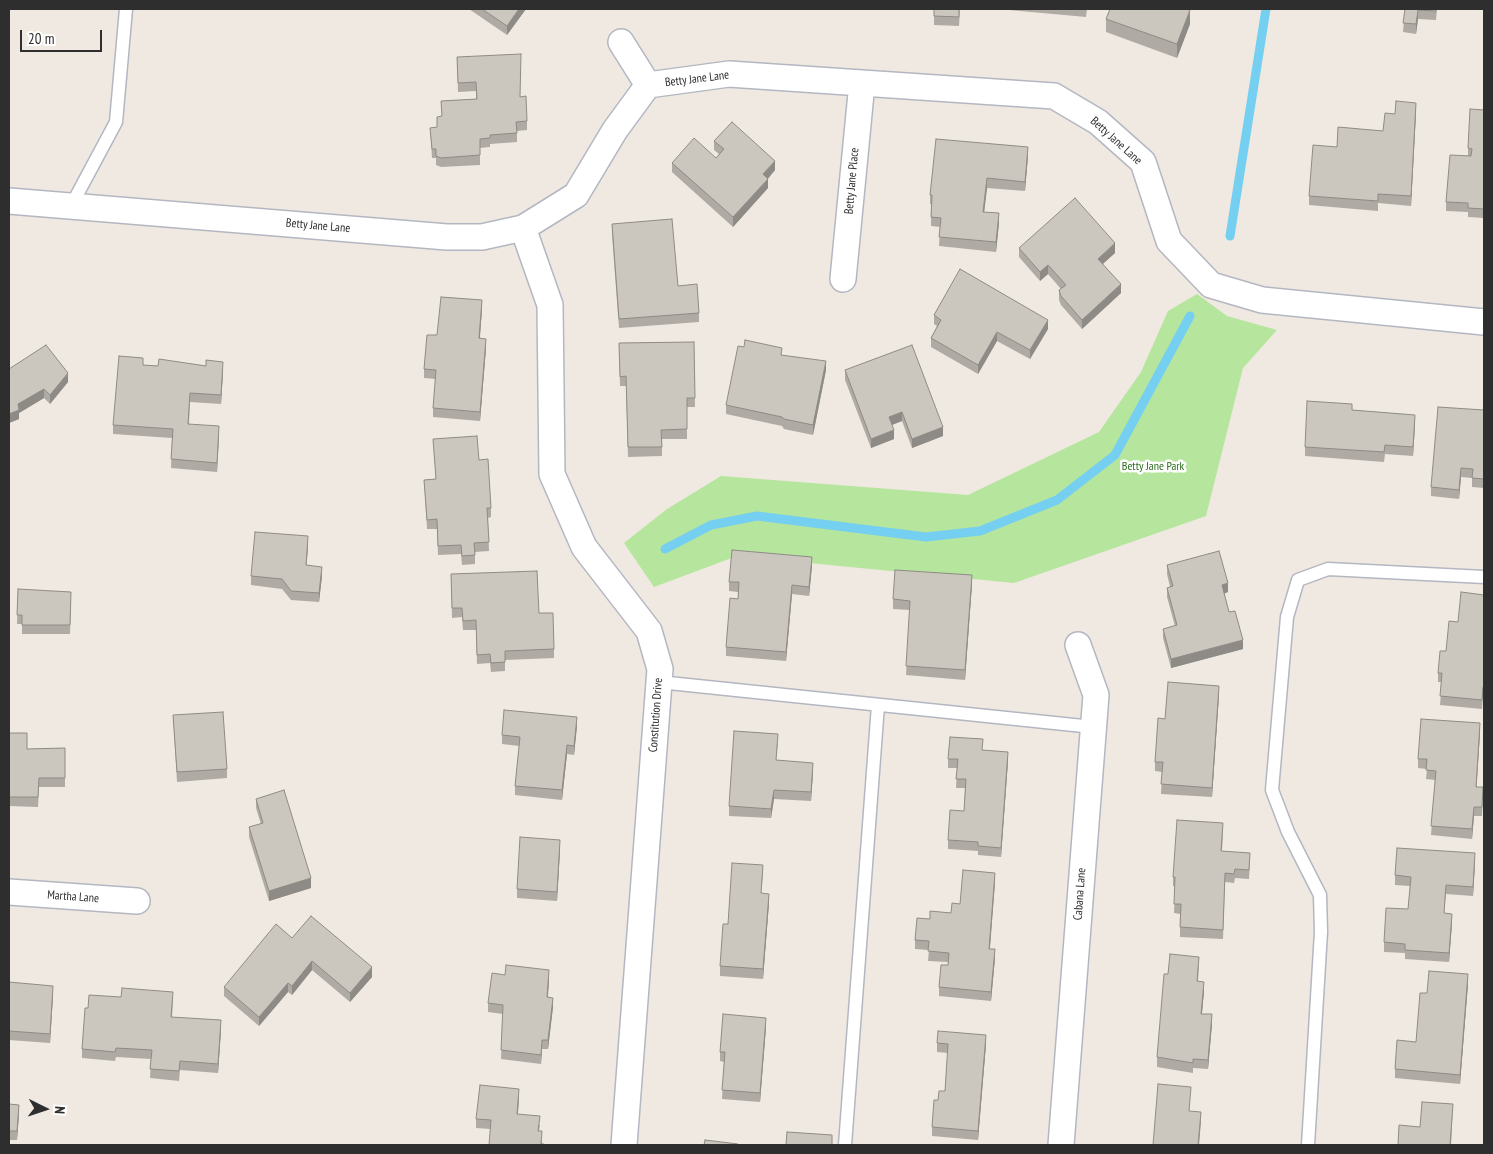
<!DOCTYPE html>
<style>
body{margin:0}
#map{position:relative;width:1493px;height:1154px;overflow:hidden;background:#efe9e1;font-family:"PT Sans Narrow",sans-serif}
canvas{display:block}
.frame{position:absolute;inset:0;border:10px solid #2e2e2e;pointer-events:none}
.north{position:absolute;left:20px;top:1084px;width:50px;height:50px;-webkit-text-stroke:4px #fff;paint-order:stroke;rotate:94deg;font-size:14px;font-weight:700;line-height:20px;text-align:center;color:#2e2e2e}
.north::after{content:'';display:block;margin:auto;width:18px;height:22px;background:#2e2e2e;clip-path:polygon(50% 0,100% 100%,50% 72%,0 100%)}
.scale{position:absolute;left:20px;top:30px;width:82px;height:22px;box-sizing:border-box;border:2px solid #2e2e2e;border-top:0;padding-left:6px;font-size:15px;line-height:18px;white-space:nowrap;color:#2e2e2e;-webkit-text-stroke:4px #fff;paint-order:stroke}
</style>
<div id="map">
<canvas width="1493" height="1154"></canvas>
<div class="frame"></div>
<div class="north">N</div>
<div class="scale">20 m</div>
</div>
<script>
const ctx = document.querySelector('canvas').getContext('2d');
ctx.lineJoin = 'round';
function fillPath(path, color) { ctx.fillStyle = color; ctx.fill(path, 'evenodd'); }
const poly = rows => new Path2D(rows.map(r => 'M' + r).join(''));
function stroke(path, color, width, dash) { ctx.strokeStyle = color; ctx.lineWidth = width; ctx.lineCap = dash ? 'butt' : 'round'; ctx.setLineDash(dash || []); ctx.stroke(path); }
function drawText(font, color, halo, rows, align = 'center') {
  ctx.font = font + ' "PT Sans Narrow",sans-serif'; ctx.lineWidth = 5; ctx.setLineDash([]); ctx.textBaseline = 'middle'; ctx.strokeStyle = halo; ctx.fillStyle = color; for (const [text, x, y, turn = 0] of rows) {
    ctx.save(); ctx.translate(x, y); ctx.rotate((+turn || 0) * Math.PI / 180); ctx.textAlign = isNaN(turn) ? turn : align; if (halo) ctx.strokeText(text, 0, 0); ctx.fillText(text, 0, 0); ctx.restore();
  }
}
const green = poly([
 [1197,294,1227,316,1277,330,1243,368,1206,516,1014,583,737,556,654,587,624,543,667,509,721,476,968,495,1099,432,1141,372,1168,311]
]);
const stream = poly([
 [1230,236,1266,9],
 [665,549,711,525,757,516,926,537,980,531,1057,500,1115,455,1190,316]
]);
const service = poly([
 [71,206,116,122,126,9],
 [659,682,1093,727],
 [845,1145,878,705],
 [1308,1145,1321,932,1320,895,1288,832,1272,790,1287,617,1298,580,1328,569,1484,577]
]);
const minor = poly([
 [621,42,648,85],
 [9,201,447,237,482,237,523,228,576,195,615,130,648,85,729,74,1054,96,1098,122,1143,162,1169,241,1211,285,1262,300,1484,322],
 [523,228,550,305,552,474,584,547,649,631,660,669,624,1145],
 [843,279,862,83],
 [9,892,137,901],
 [1061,1145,1096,695,1078,645]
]);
const wall = poly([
 [469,9,526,9,507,35],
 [934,9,960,9,959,26,934,25],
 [998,9,1087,9,1086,17],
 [1405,9,1437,9,1436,20,1418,19,1416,34,1403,32],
 [1106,19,1190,24,1177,58,1106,32],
 [457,57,520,97,527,121,527,130,517,131,517,142,490,144,490,147,480,148,480,165,441,167,436,165,436,158,432,158,430,128,437,127,437,117,442,117,441,101,476,99,476,91,458,92],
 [1484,110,1484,218,1468,217,1468,212,1446,211,1446,202,1468,156,1468,148],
 [1416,112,1411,206,1378,203,1378,211,1309,205,1309,196,1337,147,1383,131,1395,114],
 [714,141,775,170,768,179,768,188,733,227,672,172,672,163,716,158,719,154,714,150],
 [1028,156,1025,191,987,188,984,212,999,223,996,252,939,246,940,227,931,226,931,204,930,204,930,195],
 [612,224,678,286,699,313,699,322,619,328,612,234],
 [1019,248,1115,253,1103,264,1121,293,1082,329,1061,305,1059,300,1059,290,1061,289,1048,274,1040,281,1019,257],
 [482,309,480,338,486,348,480,421,433,417,433,408,436,379,424,378,424,369,437,335],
 [934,315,1048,329,1030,359,997,341,978,374,931,347,931,338,937,326,934,324],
 [694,342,695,407,687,407,687,439,662,439,662,456,628,457,626,386,620,386,619,343],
 [782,355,826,370,813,435,784,429,782,426,726,414,726,405],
 [143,365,223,371,221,404,190,402,189,424,219,435,217,472,171,468,172,438,113,434,113,425],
 [9,369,68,382,50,404,44,398,19,413,19,419,9,423],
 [845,370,943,436,912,448,902,421,892,425,894,439,871,448,845,380],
 [1352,410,1415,424,1413,456,1385,454,1384,462,1305,456,1305,447],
 [1484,410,1484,488,1472,487,1472,478,1461,477,1459,499,1431,496,1431,487],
 [433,439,479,460,491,508,491,517,488,518,489,551,475,552,475,564,462,565,461,554,438,555,437,529,427,529,424,480,436,479],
 [308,546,306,565,322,576,319,602,291,600,282,589,251,585,251,576],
 [1167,565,1228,592,1224,594,1229,612,1243,649,1171,668,1163,638,1163,629,1175,626,1167,597,1167,588,1170,587,1167,574],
 [812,566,809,596,792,594,786,661,726,656,726,647,738,599,738,592,729,591,729,582],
 [451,574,539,613,554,649,554,658,505,660,505,671,491,672,490,663,477,664,476,630,463,630,462,617,452,618],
 [972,584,965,680,906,675,910,610,893,609,893,599],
 [18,589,71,601,70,634,22,634,22,624,17,624],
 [1484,595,1484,696,1483,696,1482,709,1440,705,1442,682,1438,682,1438,673,1446,651,1458,622],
 [1219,695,1212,797,1161,794,1162,772,1155,771,1155,762],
 [173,715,227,769,227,778,177,782],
 [577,726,574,755,567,754,562,800,515,795,515,786,519,746,502,744,502,735],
 [9,733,27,749,65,748,65,787,39,787,38,807,9,806],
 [1480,733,1476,787,1483,797,1482,816,1474,816,1472,839,1431,835,1435,780,1426,779,1427,769,1418,768,1418,759],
 [778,743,776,760,813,772,811,801,774,799,771,818,729,816,729,806],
 [982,750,1008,761,1001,857,978,855,978,851,948,849,948,840,964,811,965,788,956,788,957,768,948,768,948,759],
 [256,799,311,888,269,901,249,837,249,827,261,824,256,808],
 [1223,833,1222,851,1250,862,1249,879,1235,878,1234,883,1225,882,1223,939,1180,937,1180,914,1174,913,1175,886,1173,886,1173,877],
 [560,850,557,901,517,898,517,889],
 [1475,863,1473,896,1446,894,1444,913,1452,923,1449,962,1405,959,1405,953,1384,952,1384,942,1408,909,1410,886,1395,885,1395,875],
 [763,874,761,893,769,903,763,979,720,976,720,966,728,924],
 [995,882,990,949,995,958,991,1001,939,996,939,987,948,965,948,962,928,961,929,950,915,949,915,940,930,919,951,913,960,904],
 [292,938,372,977,350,1002,312,970,292,995,288,992,259,1026,224,996,224,987],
 [1199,966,1198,981,1204,991,1202,1014,1212,1024,1208,1069,1193,1068,1193,1073,1157,1067,1157,1057,1168,974],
 [549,980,548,997,553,1007,548,1049,542,1049,541,1064,501,1059,503,1014,488,1012,488,1003],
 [9,982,53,995,50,1043,9,1040],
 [1468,984,1460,1084,1395,1078,1395,1069,1416,1042,1427,993],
 [173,1001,172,1017,221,1030,218,1073,180,1070,179,1081,150,1078,151,1059,116,1057,115,1061,82,1058,82,1049,88,1008],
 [766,1027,760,1102,722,1099,724,1062,720,1061,720,1052],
 [937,1043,986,1044,978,1140,932,1136,932,1127,938,1100,945,1091,948,1053,937,1052],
 [519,1098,518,1114,540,1125,539,1131,542,1141,542,1144,490,1129,476,1128,476,1119],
 [9,1104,19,1114,17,1140,9,1140]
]);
const shadedWall = poly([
 [519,9,526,9,507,35,507,26],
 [1190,10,1190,24,1177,58,1177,44],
 [1418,10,1418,19,1416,34,1416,24],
 [1416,103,1416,112,1411,206,1411,196],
 [1028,147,1028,156,1025,191,1025,182],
 [775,161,775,170,763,184,763,174],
 [987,178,987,188,983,222,983,212],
 [768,179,768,188,733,227,733,217],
 [999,213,999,223,996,252,996,242],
 [1115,243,1115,253,1098,268,1098,259],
 [1048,265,1048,274,1040,281,1040,272],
 [1121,284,1121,293,1082,329,1082,320],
 [482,300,482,309,479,347,479,338],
 [1048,320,1048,329,1030,359,1030,350],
 [997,332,997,341,978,374,978,365],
 [486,339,486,348,480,421,480,412],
 [826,361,826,370,813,435,813,425],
 [223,362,223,371,221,404,221,395],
 [68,373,68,382,50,404,50,395],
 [44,389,44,398,19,413,19,419,9,423,9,414,18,404],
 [902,412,902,421,889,426,889,417],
 [1415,415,1415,424,1413,456,1413,447],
 [219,426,219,435,217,472,217,463],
 [943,427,943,436,912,448,912,439],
 [894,430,894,439,871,448,871,439],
 [1461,468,1461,477,1459,499,1459,490],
 [308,536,308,546,306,574,306,565],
 [812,557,812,566,809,596,809,587],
 [322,567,322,576,319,602,319,593],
 [972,575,972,584,965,680,965,670],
 [1228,583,1228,592,1222,594,1222,585],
 [792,585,792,594,786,661,786,652],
 [1243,640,1243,649,1171,668,1171,659],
 [1219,686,1219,695,1212,797,1212,788],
 [577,717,577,726,574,755,574,746],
 [1480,723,1480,733,1476,796,1476,787],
 [567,745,567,754,562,800,562,790],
 [1008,752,1008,761,1001,857,1001,848],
 [813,763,813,772,811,801,811,792],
 [774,790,774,799,771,818,771,809],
 [1474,807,1474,816,1472,839,1472,829],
 [560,840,560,850,557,901,557,892],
 [1475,853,1475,863,1473,896,1473,887],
 [995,873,995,882,989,958,989,949],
 [311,878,311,888,269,901,269,891],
 [769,894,769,903,763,979,763,969],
 [1452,914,1452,923,1449,962,1449,953],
 [995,949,995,958,991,1001,991,992],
 [312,961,312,970,292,995,292,986],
 [372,967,372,977,350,1002,350,993],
 [549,970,549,980,547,1006,547,997],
 [1468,974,1468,984,1460,1084,1460,1075],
 [1204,982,1204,991,1201,1023,1201,1014],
 [288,983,288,992,259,1026,259,1017],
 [53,986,53,995,50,1043,50,1034],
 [553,998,553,1007,548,1049,548,1040],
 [1212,1014,1212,1024,1208,1069,1208,1060],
 [766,1018,766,1027,760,1102,760,1093],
 [221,1020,221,1030,218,1073,218,1064],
 [986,1035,986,1044,978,1140,978,1131],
 [542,1040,542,1049,541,1064,541,1055],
 [519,1089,519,1098,517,1123,517,1114],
 [1453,1104,1451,1145,1450,1145],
 [19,1105,19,1114,17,1140,17,1131],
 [1201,1112,1201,1121,1199,1145,1198,1145]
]);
const building = poly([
 [482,9,519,9,507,26,482,9],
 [934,9,959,9,959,17,934,16,934,9],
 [1110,9,1186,9,1190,10,1177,44,1106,19,1110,9],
 [1405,9,1436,9,1436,11,1418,10,1416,24,1403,23,1405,9],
 [521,54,520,97,526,96,527,121,516,122,517,133,490,135,490,138,480,139,480,155,441,158,436,156,436,149,432,149,430,128,437,127,437,117,442,116,441,101,477,99,476,82,458,83,457,57,521,54],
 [1396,101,1416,103,1411,196,1378,194,1378,201,1309,196,1313,145,1337,147,1338,127,1383,131,1385,113,1395,114,1396,101],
 [1470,109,1484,110,1484,209,1468,208,1468,203,1446,202,1450,155,1471,156,1472,149,1468,148,1470,109],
 [732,122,775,161,763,174,768,179,733,217,672,163,694,138,716,158,724,149,714,141,732,122],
 [936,139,1028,147,1025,182,987,178,983,212,999,213,996,242,939,237,941,218,931,217,932,195,930,195,936,139],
 [1075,198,1115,243,1098,259,1121,284,1082,320,1061,296,1059,290,1066,285,1048,265,1040,272,1019,248,1075,198],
 [672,219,678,286,697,284,699,313,619,319,612,224,672,219],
 [960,269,1048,320,1030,350,997,332,978,365,931,338,941,320,934,315,960,269],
 [441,297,482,300,479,338,486,339,480,412,433,408,436,370,424,369,427,335,437,335,441,297],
 [745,340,782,348,781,355,826,361,813,425,784,419,782,417,726,405,738,346,744,347,745,340],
 [694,342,695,398,687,398,687,429,661,430,662,447,628,447,626,376,620,377,619,343,694,342],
 [46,345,68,373,50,395,44,389,18,404,19,410,9,414,9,369,46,345],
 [912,345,943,427,912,439,902,412,889,417,894,430,871,439,845,370,912,345],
 [119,356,143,358,143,365,158,366,159,359,206,366,206,360,223,362,221,395,190,393,188,424,219,426,217,463,171,459,173,429,113,425,119,356],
 [1307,401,1352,404,1352,410,1415,415,1413,447,1385,445,1384,452,1305,447,1307,401],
 [1438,407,1484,410,1484,479,1472,478,1473,469,1461,468,1459,490,1431,487,1438,407],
 [477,436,479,460,488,459,491,508,487,508,489,542,474,543,475,555,462,556,461,545,438,546,437,519,427,520,424,480,436,479,433,439,477,436],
 [255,532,308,536,306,565,322,567,319,593,291,591,282,579,251,576,255,532],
 [732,550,812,557,809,587,792,585,786,652,726,647,730,598,738,599,739,582,729,582,732,550],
 [1219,551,1228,583,1222,585,1229,612,1235,611,1243,640,1171,659,1163,629,1177,625,1167,588,1173,586,1167,565,1219,551],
 [895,570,972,575,965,670,906,666,910,601,893,599,895,570],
 [537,571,539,613,553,613,554,649,505,651,505,662,491,663,490,654,477,655,476,620,463,621,462,608,452,608,451,574,537,571],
 [18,589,71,592,70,625,22,625,22,615,17,615,18,589],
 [1461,592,1484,595,1484,687,1483,687,1482,700,1440,696,1442,673,1438,673,1440,651,1446,651,1449,621,1458,622,1461,592],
 [1168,682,1219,686,1212,788,1161,784,1163,762,1155,762,1158,718,1165,719,1168,682],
 [504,710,577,717,574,746,567,745,562,790,515,786,520,737,502,735,504,710],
 [223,712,227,769,177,772,173,715,223,712],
 [1421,719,1480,723,1476,787,1483,787,1482,807,1474,807,1472,829,1431,826,1436,771,1426,770,1427,759,1418,759,1421,719],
 [734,731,778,734,776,760,813,763,811,792,774,790,771,809,729,806,734,731],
 [9,733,27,733,27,749,65,748,65,778,39,778,38,797,9,797,9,733],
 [950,737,983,739,982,750,1008,752,1001,848,978,846,978,842,948,840,950,810,964,811,966,779,956,779,958,759,948,759,950,737],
 [284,790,311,878,269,891,249,827,263,823,256,799,284,790],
 [1177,820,1223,823,1221,851,1250,853,1249,870,1235,869,1234,874,1225,873,1223,930,1180,927,1181,904,1174,904,1175,877,1173,877,1177,820],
 [520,837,560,840,557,892,517,889,520,837],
 [1397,848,1475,853,1473,887,1446,885,1444,913,1452,914,1449,953,1405,950,1405,944,1384,942,1386,908,1408,909,1411,877,1395,875,1397,848],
 [732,863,763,865,761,893,769,894,763,969,720,966,723,924,728,924,732,863],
 [963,870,995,873,989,949,995,949,991,992,939,987,941,965,948,965,949,953,928,951,929,941,915,940,917,918,930,919,930,911,951,913,952,903,960,904,963,870],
 [311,916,372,967,350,993,312,961,292,986,288,983,259,1017,224,987,276,924,292,938,311,916],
 [1170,954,1199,957,1197,981,1204,982,1201,1014,1212,1014,1208,1060,1193,1059,1193,1063,1157,1057,1164,974,1168,974,1170,954],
 [506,965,549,970,547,997,553,998,548,1040,542,1040,541,1055,501,1050,503,1005,488,1003,492,973,505,975,506,965],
 [1429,971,1468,974,1460,1075,1395,1069,1397,1040,1416,1042,1420,993,1427,993,1429,971],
 [9,982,53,986,50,1034,9,1031,9,982],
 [122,988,173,992,171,1017,221,1020,218,1064,180,1061,179,1071,150,1069,152,1050,116,1048,115,1052,82,1049,85,1008,88,1008,89,995,121,997,122,988],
 [723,1014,766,1018,760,1093,722,1090,725,1052,720,1052,723,1014],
 [938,1031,986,1035,978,1131,932,1127,934,1100,938,1100,939,1091,945,1091,948,1044,937,1043,938,1031],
 [1158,1084,1191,1087,1189,1111,1201,1112,1198,1145,1153,1145,1158,1084],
 [480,1085,519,1089,517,1114,540,1116,538,1131,542,1131,541,1144,544,1144,544,1145,489,1145,491,1120,476,1119,480,1085],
 [1422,1102,1453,1104,1450,1145,1398,1145,1399,1125,1420,1127,1422,1102],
 [9,1104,19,1105,17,1131,9,1131,9,1104],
 [787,1132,832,1135,832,1145,786,1145,787,1132],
 [705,1140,738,1144,738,1145,704,1145,705,1140]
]);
const streetNames = [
 ["Betty Jane Lane",697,79,-7],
 ["Betty Jane Lane",1116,141,42],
 ["Betty Jane Place",852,181,-85],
 ["Betty Jane Lane",318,226,5],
 ["Constitution Drive",656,715,-86],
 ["Cabana Lane",1080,894,-86],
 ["Martha Lane",73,897,4]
];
const parkNames = [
 ["Betty Jane Park",1153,467]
];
fillPath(green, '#b6e59e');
stroke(stream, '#75cff0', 9);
stroke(service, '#b4b7c1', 15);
stroke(minor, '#b4b7c1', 28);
stroke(service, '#fff', 12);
stroke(minor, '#fff', 25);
fillPath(wall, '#afaba4');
fillPath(shadedWall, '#8e8b86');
fillPath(building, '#cbc7bf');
stroke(building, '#8e8b86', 1);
drawText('12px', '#2e2e2e', '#fff', streetNames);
drawText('12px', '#2c6e1b', '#fff', parkNames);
</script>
